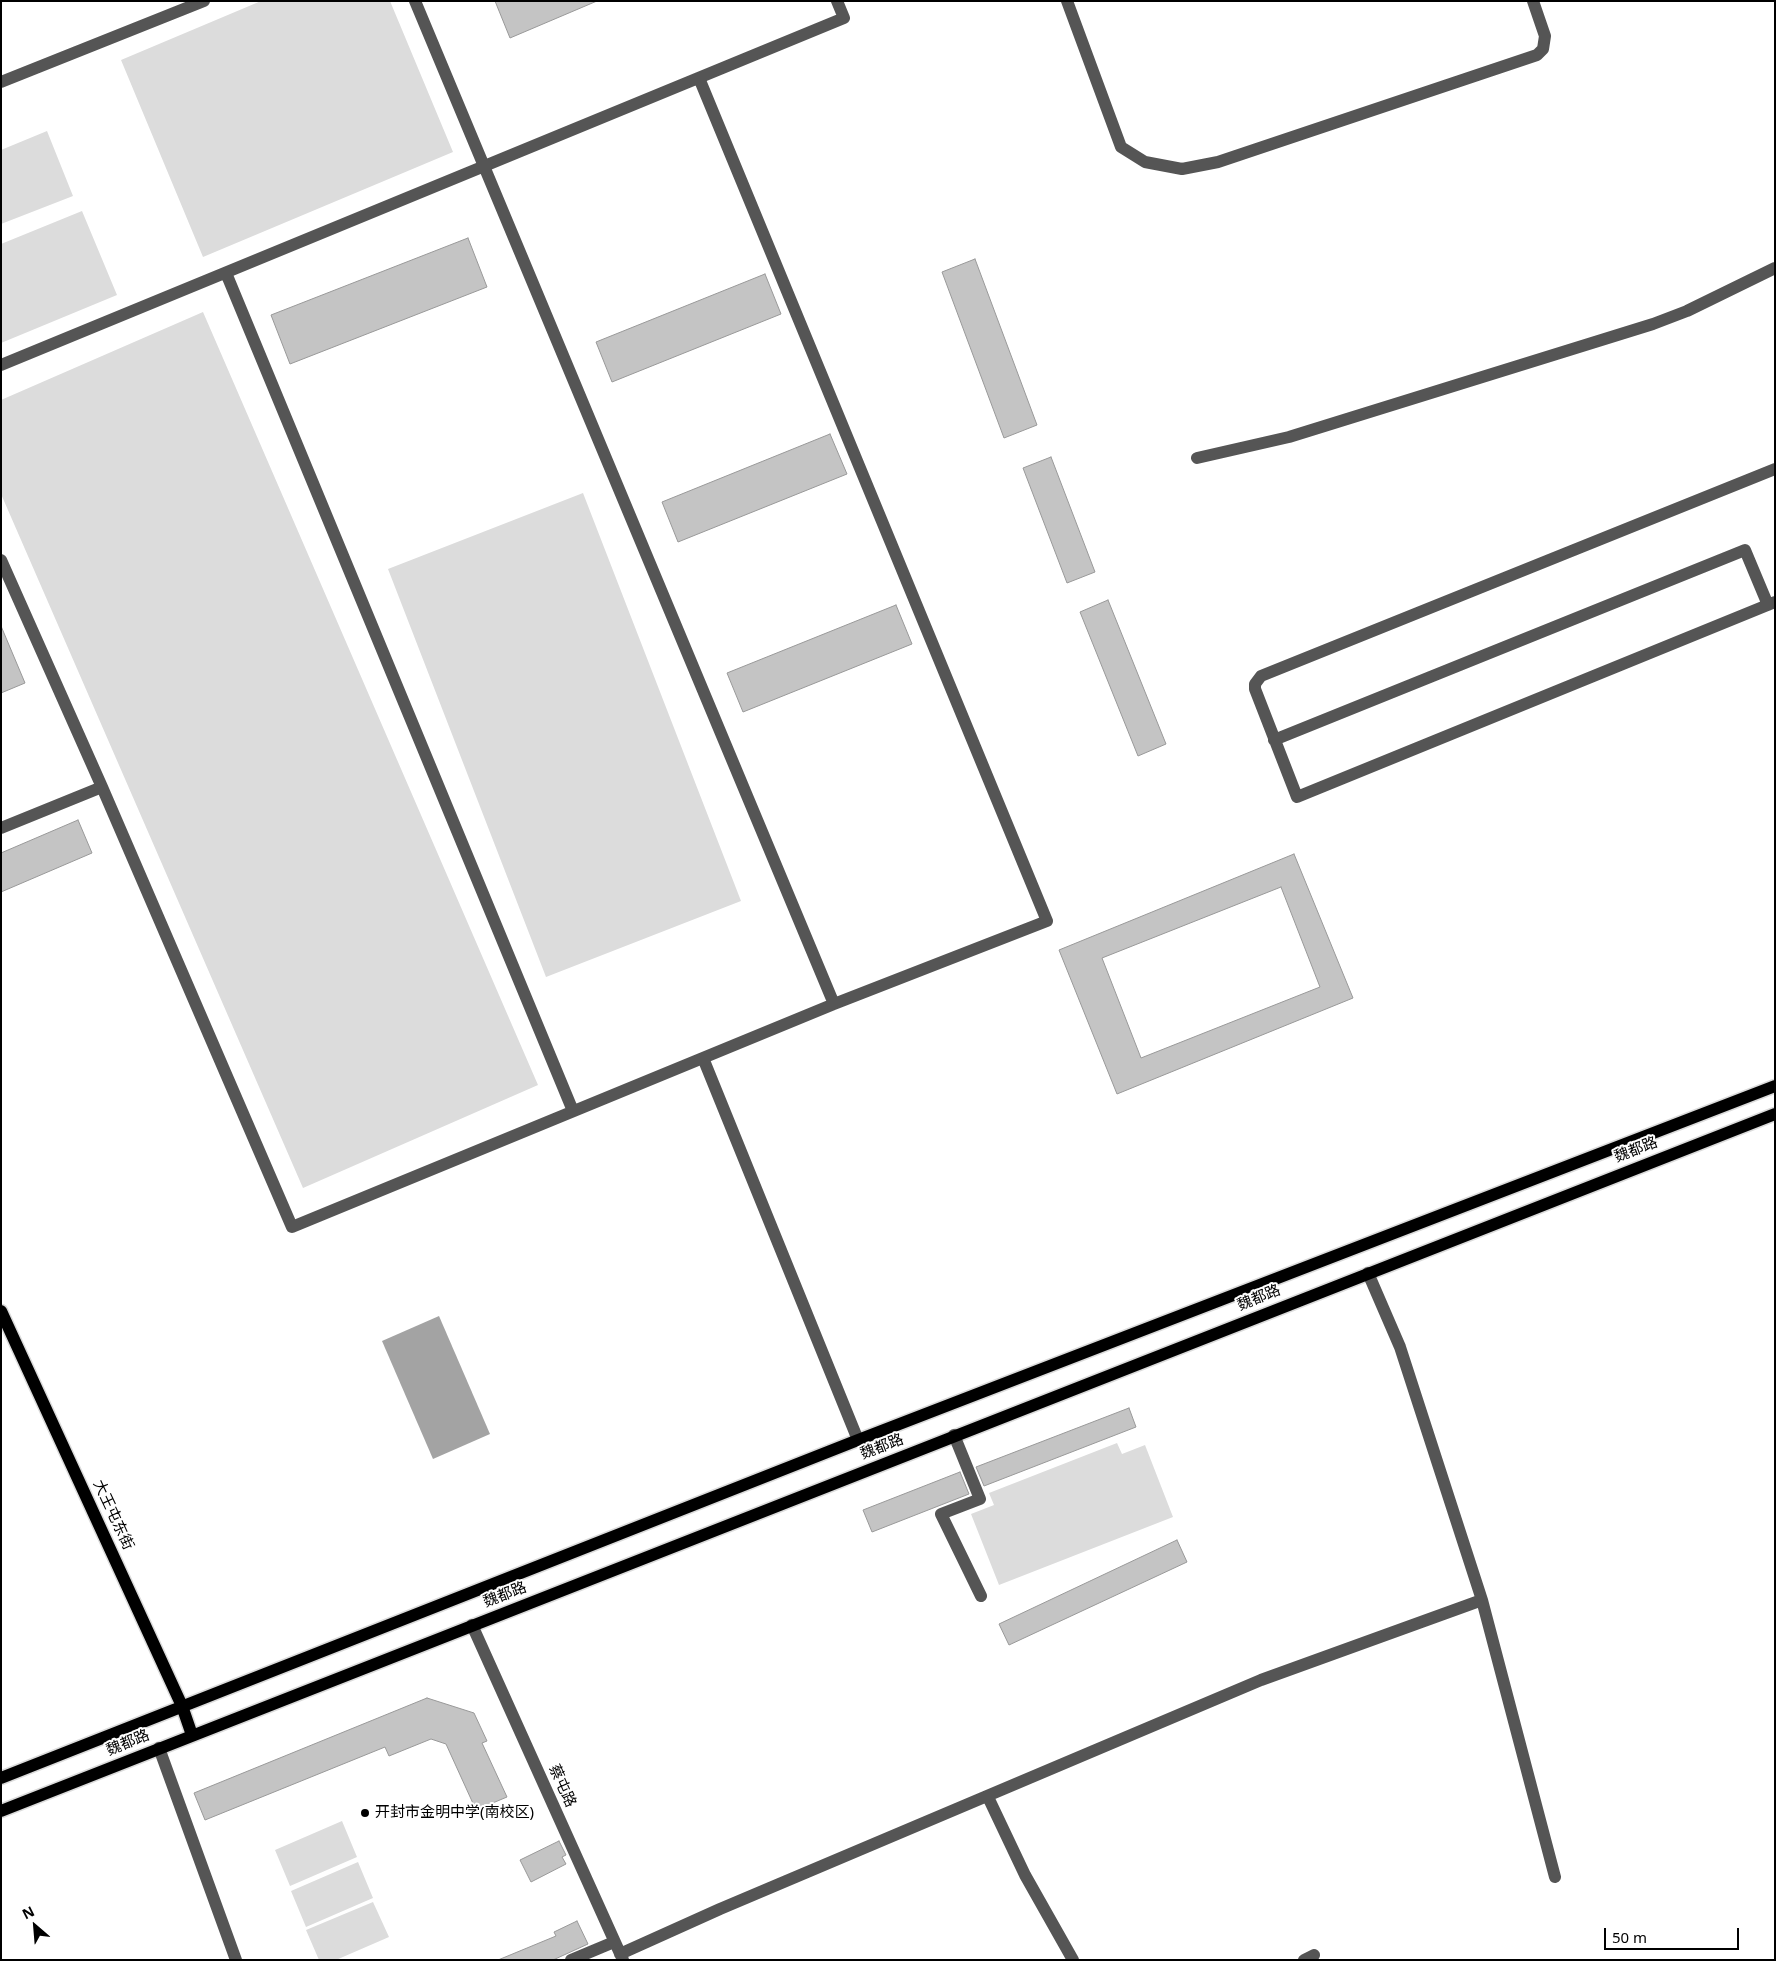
<!DOCTYPE html>
<meta charset="utf-8">
<style>
body{margin:0}
#map{position:relative;width:1776px;height:1961px;overflow:hidden;background:#fff;font-family:"Noto Sans",sans-serif}
canvas{display:block}
.frame{position:absolute;inset:0;border:2px solid #000;pointer-events:none}
.north{position:absolute;left:10px;top:1901px;width:50px;height:50px;-webkit-text-stroke:4px #fff;paint-order:stroke;rotate:333deg;font-size:14px;font-weight:700;line-height:20px;text-align:center;color:#000}
.north::after{content:'';display:block;margin:auto;width:18px;height:22px;background:#000;clip-path:polygon(50% 0,100% 100%,50% 72%,0 100%)}
.scale{position:absolute;left:1604px;top:1928px;width:135px;height:22px;box-sizing:border-box;border:2px solid #000;border-top:0;padding-left:6px;font-size:15px;line-height:18px;white-space:nowrap;color:#000;-webkit-text-stroke:4px #fff;paint-order:stroke}
</style>
<div id="map">
<canvas width="1776" height="1961"></canvas>
<div class="frame"></div>
<div class="north">N</div>
<div class="scale">50 m</div>
</div>
<script>
const ctx = document.querySelector('canvas').getContext('2d');
ctx.lineJoin = 'round';
function fillPath(path, color) { ctx.fillStyle = color; ctx.fill(path, 'evenodd'); }
const poly = rows => new Path2D(rows.map(r => 'M' + r).join(''));
function stroke(path, color, width, dash) { ctx.strokeStyle = color; ctx.lineWidth = width; ctx.lineCap = dash ? 'butt' : 'round'; ctx.setLineDash(dash || []); ctx.stroke(path); }
function drawText(font, color, halo, rows, align = 'center') {
  ctx.font = font + ' "Noto Sans","Noto Sans SC",sans-serif'; ctx.lineWidth = 4; ctx.setLineDash([]); ctx.textBaseline = 'middle'; ctx.strokeStyle = halo; ctx.fillStyle = color; for (const [text, x, y, turn = 0] of rows) {
    ctx.save(); ctx.translate(x, y); ctx.rotate((+turn || 0) * Math.PI / 180); ctx.textAlign = isNaN(turn) ? turn : align; if (halo) ctx.strokeText(text, 0, 0); ctx.fillText(text, 0, 0); ctx.restore();
  }
}
const green = poly([
 [261,1,390,1,453,152,203,257,121,60],
 [47,131,73,196,1,224,1,150],
 [82,211,117,295,1,343,1,244],
 [203,312,538,1085,303,1188,1,494,1,400],
 [583,493,741,901,546,977,388,569],
 [1117,1443,1122,1454,1145,1445,1173,1517,999,1585,971,1514,994,1505,989,1493],
 [342,1821,357,1857,290,1886,275,1850],
 [358,1862,373,1898,306,1927,291,1891],
 [373,1902,389,1937,336,1960,319,1960,306,1930]
]);
const water = poly([
 [439,1316,490,1434,433,1459,382,1341]
]);
const building = poly([
 [495,1,597,1,510,38,495,1],
 [468,238,487,287,290,364,271,315,468,238],
 [975,259,1037,425,1004,438,942,272,975,259],
 [765,274,781,314,612,382,596,342,765,274],
 [830,434,847,474,678,542,662,502,830,434],
 [1051,457,1095,572,1067,583,1023,468,1051,457],
 [1108,600,1166,744,1138,756,1080,612,1108,600],
 [896,605,912,644,743,712,727,673,896,605],
 [1,626,25,683,1,693,1,626],
 [78,820,92,853,1,892,1,853,78,820],
 [1294,854,1353,998,1117,1094,1059,950,1294,854],
 [1281,887,1320,987,1141,1058,1102,958,1281,887],
 [1129,1408,1136,1427,984,1486,976,1467,1129,1408],
 [960,1472,969,1494,872,1532,863,1510,960,1472],
 [1177,1540,1187,1562,1009,1645,999,1624,1177,1540],
 [427,1698,474,1713,487,1741,482,1743,507,1797,476,1810,446,1744,431,1739,389,1756,385,1747,205,1820,194,1793,427,1698],
 [559,1841,566,1855,562,1857,566,1864,531,1882,520,1860,559,1841],
 [577,1921,588,1944,553,1960,498,1960,556,1936,554,1932,577,1921]
]);
const minor = poly([
 [415,1,834,1004],
 [1067,1,1121,147,1145,162,1182,169,1218,162,1537,55,1543,49,1545,36,1533,1],
 [1,82,204,1],
 [226,273,573,1111],
 [1,365,844,18,837,1],
 [1197,458,1289,437,1653,324,1687,311,1775,268],
 [1775,469,1261,676,1255,684,1255,689,1297,797,1775,602],
 [1,560,102,787,292,1227,834,1004,1047,921,699,78],
 [1274,740,1745,550,1768,605],
 [1,828,102,787],
 [703,1058,858,1440],
 [1368,1273,1400,1347,1482,1600,1555,1877],
 [954,1435,980,1499,941,1514,981,1596],
 [472,1625,623,1960],
 [159,1748,236,1960],
 [988,1797,1025,1875,1073,1960],
 [620,1954,720,1909,1261,1680,1482,1600],
 [571,1960,614,1942],
 [1304,1960,1314,1955]
]);
const major = poly([
 [1,1311,182,1706,192,1735],
 [1,1778,858,1440,1775,1086],
 [1,1811,1775,1114]
]);
const markers = [
 [365,1813,5,"#000"]
];
const streetNames = [
 ["魏都路",1636,1150,-21],
 ["魏都路",1259,1298,-22],
 ["魏都路",882,1447,-21],
 ["大王屯东街",113,1515,65],
 ["魏都路",505,1595,-21],
 ["魏都路",128,1743,-22],
 ["蔡屯路",562,1786,66]
];
const poiNames = [
 ["开封市金明中学(南校区)",375,1813]
];
fillPath(green, '#dcdcdc');
fillPath(water, '#a3a3a3');
fillPath(building, '#c4c4c4');
stroke(building, '#999', 1);
stroke(major, '#dbdbdb', 15);
stroke(minor, '#555', 12);
stroke(major, '#000', 12);
for (const [x, y, r, color] of markers) { const dot = new Path2D(); dot.arc(x, y, r, 0, 2 * Math.PI); ctx.fillStyle = color; ctx.fill(dot); stroke(dot, '#fff', 2); }
drawText('15px', '#000', '#fff', streetNames);
drawText('15px', '#000', '#fff', poiNames, 'left');
</script>
